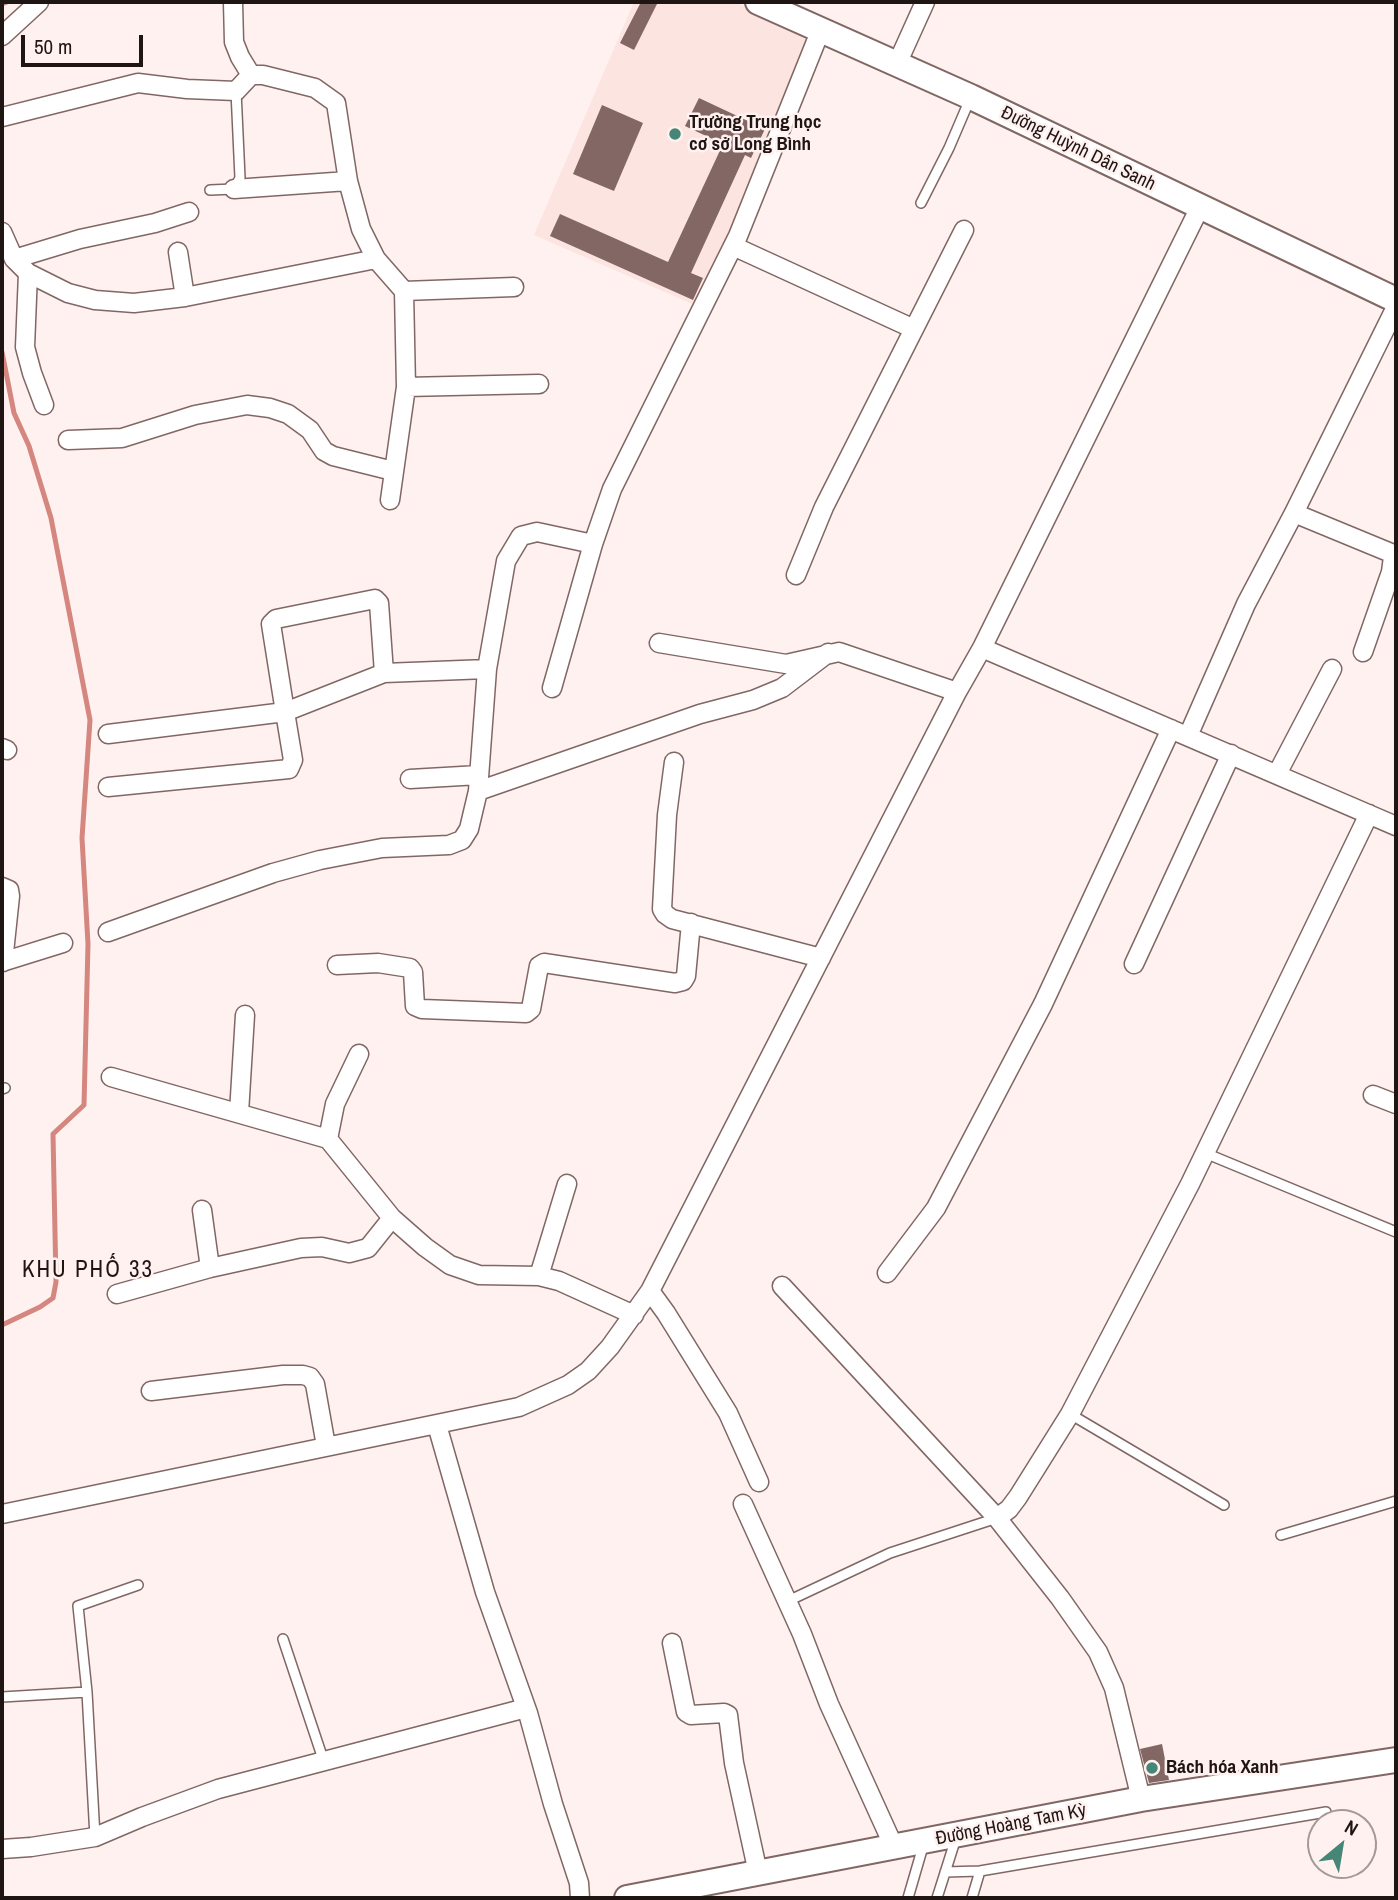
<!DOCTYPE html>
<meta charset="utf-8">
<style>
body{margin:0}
#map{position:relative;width:1398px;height:1900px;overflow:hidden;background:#fef1ef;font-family:"Archivo Narrow",sans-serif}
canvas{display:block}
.frame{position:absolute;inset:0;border:4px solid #1f1513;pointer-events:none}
.north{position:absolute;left:1307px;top:1809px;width:70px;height:70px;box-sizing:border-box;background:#fef1ef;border:2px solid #a59997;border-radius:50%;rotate:30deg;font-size:19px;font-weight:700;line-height:28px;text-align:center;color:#1f1513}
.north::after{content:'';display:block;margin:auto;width:24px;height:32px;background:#458676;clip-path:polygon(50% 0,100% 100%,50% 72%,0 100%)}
.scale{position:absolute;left:21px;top:35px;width:122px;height:32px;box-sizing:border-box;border:4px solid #1f1513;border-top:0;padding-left:9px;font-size:21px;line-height:24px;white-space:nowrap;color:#1f1513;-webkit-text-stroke:5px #fef1ef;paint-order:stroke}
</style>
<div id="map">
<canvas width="1398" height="1900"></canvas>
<div class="frame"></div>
<div class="north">N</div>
<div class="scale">50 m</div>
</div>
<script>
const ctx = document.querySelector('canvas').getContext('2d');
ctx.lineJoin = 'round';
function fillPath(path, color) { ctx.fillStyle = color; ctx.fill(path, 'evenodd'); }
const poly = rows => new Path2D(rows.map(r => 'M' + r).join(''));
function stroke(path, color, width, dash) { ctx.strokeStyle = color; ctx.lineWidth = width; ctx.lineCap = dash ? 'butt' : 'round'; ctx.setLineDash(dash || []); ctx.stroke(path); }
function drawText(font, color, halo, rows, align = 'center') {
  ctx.font = font + ' "Archivo Narrow",sans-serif'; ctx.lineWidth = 5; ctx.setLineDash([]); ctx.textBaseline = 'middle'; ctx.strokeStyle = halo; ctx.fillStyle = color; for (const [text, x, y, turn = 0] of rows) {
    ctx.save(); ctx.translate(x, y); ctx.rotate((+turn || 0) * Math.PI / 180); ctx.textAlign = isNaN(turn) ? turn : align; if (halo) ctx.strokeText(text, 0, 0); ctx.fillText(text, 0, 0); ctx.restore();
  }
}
const built = poly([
 [634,2,735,2,812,36,733,233,697,306,534,235]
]);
const stream = poly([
 [2,4,7,2],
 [2,352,14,413,29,446,51,518,90,720,82,838,88,944,84,1105,53,1134,56,1282,53,1298,40,1307,2,1325]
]);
const building = poly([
 [641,2,658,2,634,50,620,43],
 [699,98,765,129,751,158,745,155,691,273,703,278,693,300,550,236,560,214,668,262,723,144,685,126],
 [602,105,643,123,614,191,573,174],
 [1162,1744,1169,1780,1149,1783,1140,1749]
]);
const lane = poly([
 [210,190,234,189,240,178,236,91],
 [921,203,949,148,970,99],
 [2,1089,5,1088],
 [1205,1153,1396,1232],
 [1070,1414,1224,1505],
 [1281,1535,1396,1501],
 [788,1601,890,1553,997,1518],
 [283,1639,324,1762],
 [2,1697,87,1692],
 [95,1837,87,1692,78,1606,138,1585],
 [945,1872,980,1871,1326,1812],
 [908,1898,924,1843],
 [937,1898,956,1838],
 [972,1898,980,1871]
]);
const street = poly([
 [233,2,234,42,240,57,251,75,263,75,315,88,336,103,348,181,361,229,376,259,404,291,406,387,390,500],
 [2,36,39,2],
 [897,64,925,2],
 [2,117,138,83,187,89,236,91,251,75],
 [234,189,348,181],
 [2,232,14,259,28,273,68,293,95,300,134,303,185,297,376,259],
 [733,246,914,329],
 [178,252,185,297],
 [14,259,80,239,155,223,189,212],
 [28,273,25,347,32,373,44,405],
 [404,291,514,287],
 [406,387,539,384],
 [68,440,122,438,195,415,247,405,270,408,288,414,310,430,324,451,333,456,393,471],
 [1294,513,1391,553,1393,557,1391,572,1363,652],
 [796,575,824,507,964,230],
 [659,643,786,664,839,652,957,692],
 [982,648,1396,826],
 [552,688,593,544,612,489,738,236,821,29],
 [108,734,285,712,271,624,276,619,375,599,379,603,384,673],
 [1188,736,1246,604,1294,513,1396,307],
 [2,748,7,750],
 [674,762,667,815,662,909,665,914,672,919,821,958],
 [1277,774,1332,669],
 [410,779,479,775],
 [108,787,289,769,293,760,285,712,384,673,487,669],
 [478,791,700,714,753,700,782,688,828,653],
 [2,887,9,890,10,896,3,962],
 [108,932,273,873,320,860,382,848,449,845,462,840,469,829,478,791,487,669,506,561,521,536,537,532,593,544],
 [2,962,63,943],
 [1134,964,1231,754],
 [337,965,378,963,410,968,413,972,415,1006,422,1009,526,1013,531,1009,539,966,544,963,675,983,683,981,686,976,691,923],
 [111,1077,328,1139,392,1218,425,1247,450,1265,479,1275,539,1276,559,1281,634,1315],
 [1373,1095,1396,1104],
 [239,1113,245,1015],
 [328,1139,335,1104,359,1054],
 [202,1210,210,1268],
 [887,1273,936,1208,1043,1004,1171,729],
 [539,1276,567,1184],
 [782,1286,997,1518,1060,1598,1098,1652,1114,1688,1141,1799],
 [650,1291,666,1313,728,1413,759,1482],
 [117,1294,210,1268,301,1248,322,1247,349,1253,368,1248,392,1218],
 [151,1391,283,1375,303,1375,310,1377,315,1384,326,1446],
 [437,1425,485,1592,528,1713,553,1804,579,1883,580,1898],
 [743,1504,802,1634,829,1704,894,1847],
 [2,1514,519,1407,568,1385,588,1371,610,1347,650,1291,957,692,982,648,1200,207],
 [997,1518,1009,1509,1018,1497,1070,1414,1190,1184,1369,814],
 [672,1643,686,1712,691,1715,724,1713,728,1715,734,1763,758,1873],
 [2,1849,31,1847,95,1837,142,1817,218,1789,526,1708]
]);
const secondary = poly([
 [758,2,971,97,1396,300],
 [627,1898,1141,1799,1396,1760]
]);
const markers = [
 [675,134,7,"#458676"],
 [1152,1768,7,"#458676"]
];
const poiNames = [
 ["Trường Trung học",689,123],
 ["cơ sở Long Bình",689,145],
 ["Bách hóa Xanh",1166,1768]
];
const streetNames = [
 ["Đường Huỳnh Dân Sanh",1078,149,26],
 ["Đường Hoàng Tam Kỳ",1011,1825,-11]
];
const quarterNames = [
 ["KHU PHỐ 33",88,1271]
];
fillPath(built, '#fce4e1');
stroke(stream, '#d5867f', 5);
fillPath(building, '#826764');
stroke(lane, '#816764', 12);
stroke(street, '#816764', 21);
stroke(secondary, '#816764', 28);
stroke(lane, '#fff', 9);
stroke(street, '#fff', 18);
stroke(secondary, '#fff', 24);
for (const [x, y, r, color] of markers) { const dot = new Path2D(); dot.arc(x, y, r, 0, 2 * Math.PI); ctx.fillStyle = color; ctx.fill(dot); stroke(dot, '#fef1ef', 2.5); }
drawText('bold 19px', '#1f1513', '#fef1ef', poiNames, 'left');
drawText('19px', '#1f1513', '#fef1ef', streetNames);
ctx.letterSpacing = '2px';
drawText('23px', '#1f1513', '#fef1ef', quarterNames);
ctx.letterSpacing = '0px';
</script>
